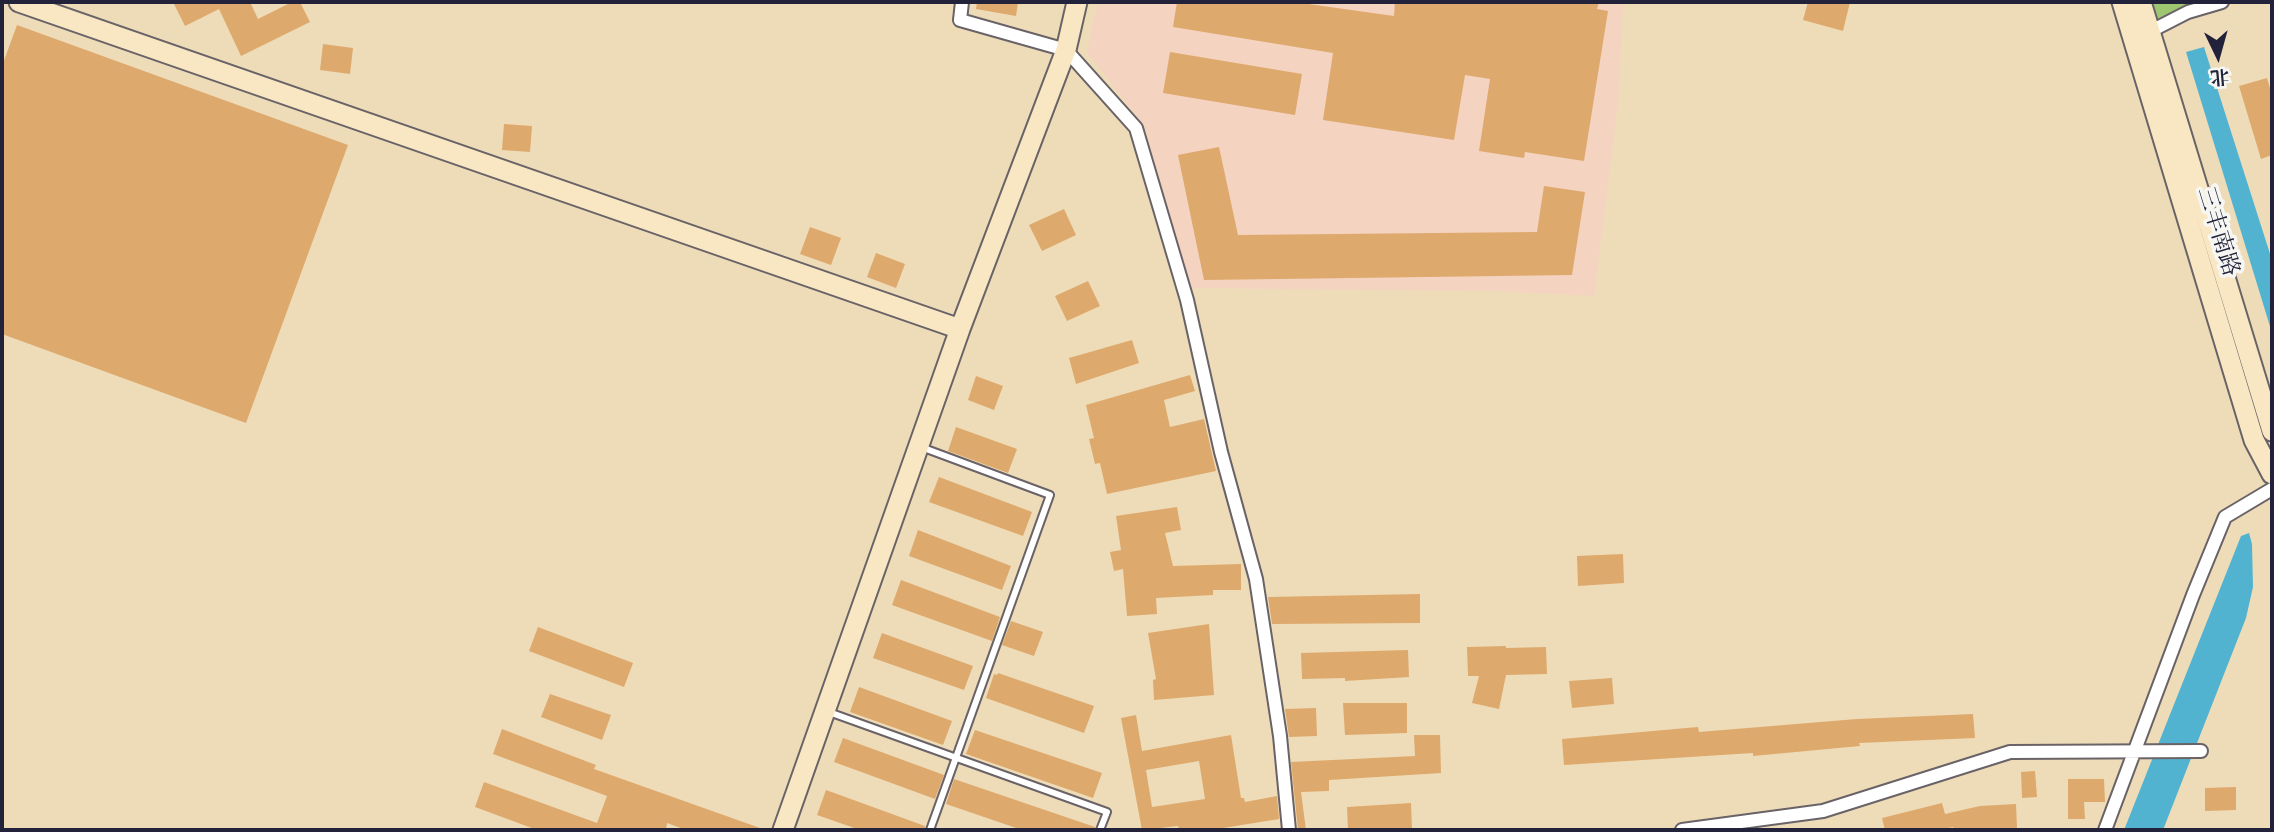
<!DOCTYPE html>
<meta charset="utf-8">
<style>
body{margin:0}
#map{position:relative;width:2274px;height:832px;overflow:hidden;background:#eedcb9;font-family:Cardo,"Noto Serif SC",serif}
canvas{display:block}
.frame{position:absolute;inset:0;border:4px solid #22223b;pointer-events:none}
.north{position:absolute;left:2183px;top:21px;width:70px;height:70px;-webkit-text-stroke:5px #f6f6f2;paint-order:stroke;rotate:175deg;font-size:19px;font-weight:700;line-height:28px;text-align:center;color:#22223b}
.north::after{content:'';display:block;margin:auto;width:24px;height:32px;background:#22223b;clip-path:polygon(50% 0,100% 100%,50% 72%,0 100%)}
</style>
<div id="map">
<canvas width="2274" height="832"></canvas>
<div class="frame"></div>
<div class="north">北</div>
</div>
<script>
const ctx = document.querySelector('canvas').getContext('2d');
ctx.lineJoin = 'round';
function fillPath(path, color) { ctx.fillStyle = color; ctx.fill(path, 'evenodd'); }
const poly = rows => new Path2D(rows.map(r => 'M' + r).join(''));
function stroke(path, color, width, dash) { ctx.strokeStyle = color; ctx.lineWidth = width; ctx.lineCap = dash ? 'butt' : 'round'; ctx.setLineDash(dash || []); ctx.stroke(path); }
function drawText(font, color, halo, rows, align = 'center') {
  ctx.font = font + ' Cardo,"Noto Serif SC",serif'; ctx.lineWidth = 7; ctx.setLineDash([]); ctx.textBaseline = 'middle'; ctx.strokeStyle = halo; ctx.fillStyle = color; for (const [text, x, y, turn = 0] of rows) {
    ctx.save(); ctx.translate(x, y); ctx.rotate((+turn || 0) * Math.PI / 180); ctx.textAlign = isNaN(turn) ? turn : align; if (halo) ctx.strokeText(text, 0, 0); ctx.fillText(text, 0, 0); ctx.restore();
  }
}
const built = poly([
 [1098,2,1623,2,1618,103,1594,296,1495,291,1187,288,1145,127,1087,52]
]);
const green = poly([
 [2152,2,2201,2,2156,19]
]);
const water = poly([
 [2204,47,2272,260,2272,333,2186,52],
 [2249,533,2252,544,2253,587,2246,618,2163,830,2124,830,2241,536]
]);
const building = poly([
 [173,2,250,2,258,19,292,2,300,2,310,22,241,56,219,9,185,26],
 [977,2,1018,2,1016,16,976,9],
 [1177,2,1294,2,1394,16,1395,2,1599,2,1597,9,1608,11,1584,161,1525,152,1524,158,1479,151,1490,79,1465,75,1454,140,1323,120,1333,53,1173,27],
 [1808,2,1850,2,1843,31,1803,20],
 [17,25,348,145,246,423,2,334,2,66],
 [323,44,353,48,350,74,320,70],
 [1170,52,1302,74,1295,115,1163,93],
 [2267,78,2272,95,2272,155,2261,159,2239,86],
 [504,124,532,126,530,152,502,150],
 [1219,147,1238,235,1537,232,1544,186,1585,192,1572,275,1204,280,1178,155],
 [1064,209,1076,235,1042,251,1029,225],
 [810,227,841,238,831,265,800,254],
 [876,253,905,264,896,288,867,277],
 [1088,281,1100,306,1067,321,1055,296],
 [1132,340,1139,363,1076,384,1069,358],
 [1190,375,1195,391,1164,400,1170,427,1204,419,1216,471,1107,494,1100,463,1095,464,1089,439,1094,438,1086,405],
 [976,376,1003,386,994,410,968,400],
 [956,427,1017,449,1008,473,948,451],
 [939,477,1032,512,1023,536,929,502],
 [1177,507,1181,530,1165,533,1173,566,1241,564,1241,590,1213,590,1213,595,1156,598,1157,614,1127,616,1123,569,1114,571,1110,552,1121,550,1116,516],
 [918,530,1011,566,1002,590,909,556],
 [1623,554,1624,583,1578,586,1577,556],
 [901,580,1000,617,992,641,892,605],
 [1420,594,1420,623,1272,624,1268,597],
 [1011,621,1043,632,1034,656,1002,645],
 [1209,624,1214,695,1154,700,1153,680,1156,679,1148,633],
 [538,627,633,663,624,687,529,651],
 [882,633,973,666,964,690,873,658],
 [1506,646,1506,648,1546,647,1547,674,1506,675,1499,709,1472,703,1479,676,1468,676,1467,647],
 [1408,650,1409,677,1345,681,1345,678,1302,679,1301,653],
 [998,673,1094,706,1084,733,986,698,994,674,997,675],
 [1612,678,1614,704,1572,708,1569,681],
 [859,687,952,721,943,745,850,712],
 [550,694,611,715,602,740,541,717],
 [1343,703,1407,703,1407,733,1345,735],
 [1316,708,1317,736,1289,737,1285,709],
 [1973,714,1975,738,1859,743,1860,746,1753,756,1753,753,1564,765,1562,739,1698,727,1699,732,1857,719],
 [1136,715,1142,751,1231,735,1241,798,1244,798,1245,802,1277,796,1279,819,1211,830,1179,830,1178,826,1142,830,1121,718],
 [1199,761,1205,799,1152,807,1146,770],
 [502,729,596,765,594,769,760,828,760,830,686,830,667,823,666,830,537,830,475,807,484,782,597,823,607,796,493,754],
 [975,730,1102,773,1093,798,966,754],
 [1414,735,1440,735,1441,773,1329,780,1329,791,1301,792,1306,830,1298,830,1291,762,1415,756],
 [843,738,944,775,935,799,834,762],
 [2035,771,2037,797,2022,798,2021,772],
 [954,779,1095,827,1094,830,1022,830,946,804],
 [2068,779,2104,779,2105,802,2084,802,2085,819,2068,819],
 [2236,787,2236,810,2205,811,2205,788],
 [826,790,925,826,924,830,860,830,817,815],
 [1411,803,1412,829,1348,830,1347,807],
 [1942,803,1945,814,1980,806,2016,804,2017,828,1954,830,1953,827,1940,830,1885,830,1882,818]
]);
const lane = poly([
 [921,447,1050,495,930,830],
 [826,711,1107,812,1100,830]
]);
const street = poly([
 [962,2,960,20,1066,50,1136,128,1187,300,1221,452,1256,579,1280,736,1289,830],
 [2149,32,2188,12,2222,2],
 [1682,830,1823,811,2010,752,2201,751],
 [2105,830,2193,595,2225,517,2272,489]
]);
const secondary = poly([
 [19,2,960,329],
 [2122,2,2254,440,2272,474],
 [2141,2,2272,431],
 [783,830,960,329,1066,50,1077,2]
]);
const streetNames = [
 ["三丰南路",2217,232,73]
];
fillPath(built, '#f4d3c0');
fillPath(green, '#9fc772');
fillPath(water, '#52b3d0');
fillPath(building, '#dea96c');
stroke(lane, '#696367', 10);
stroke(street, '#696367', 16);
stroke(secondary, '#696367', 23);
stroke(lane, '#fff', 6);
stroke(street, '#fff', 12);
stroke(secondary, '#f9e7c3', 19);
drawText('23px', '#22223b', '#f6f6f2', streetNames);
</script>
